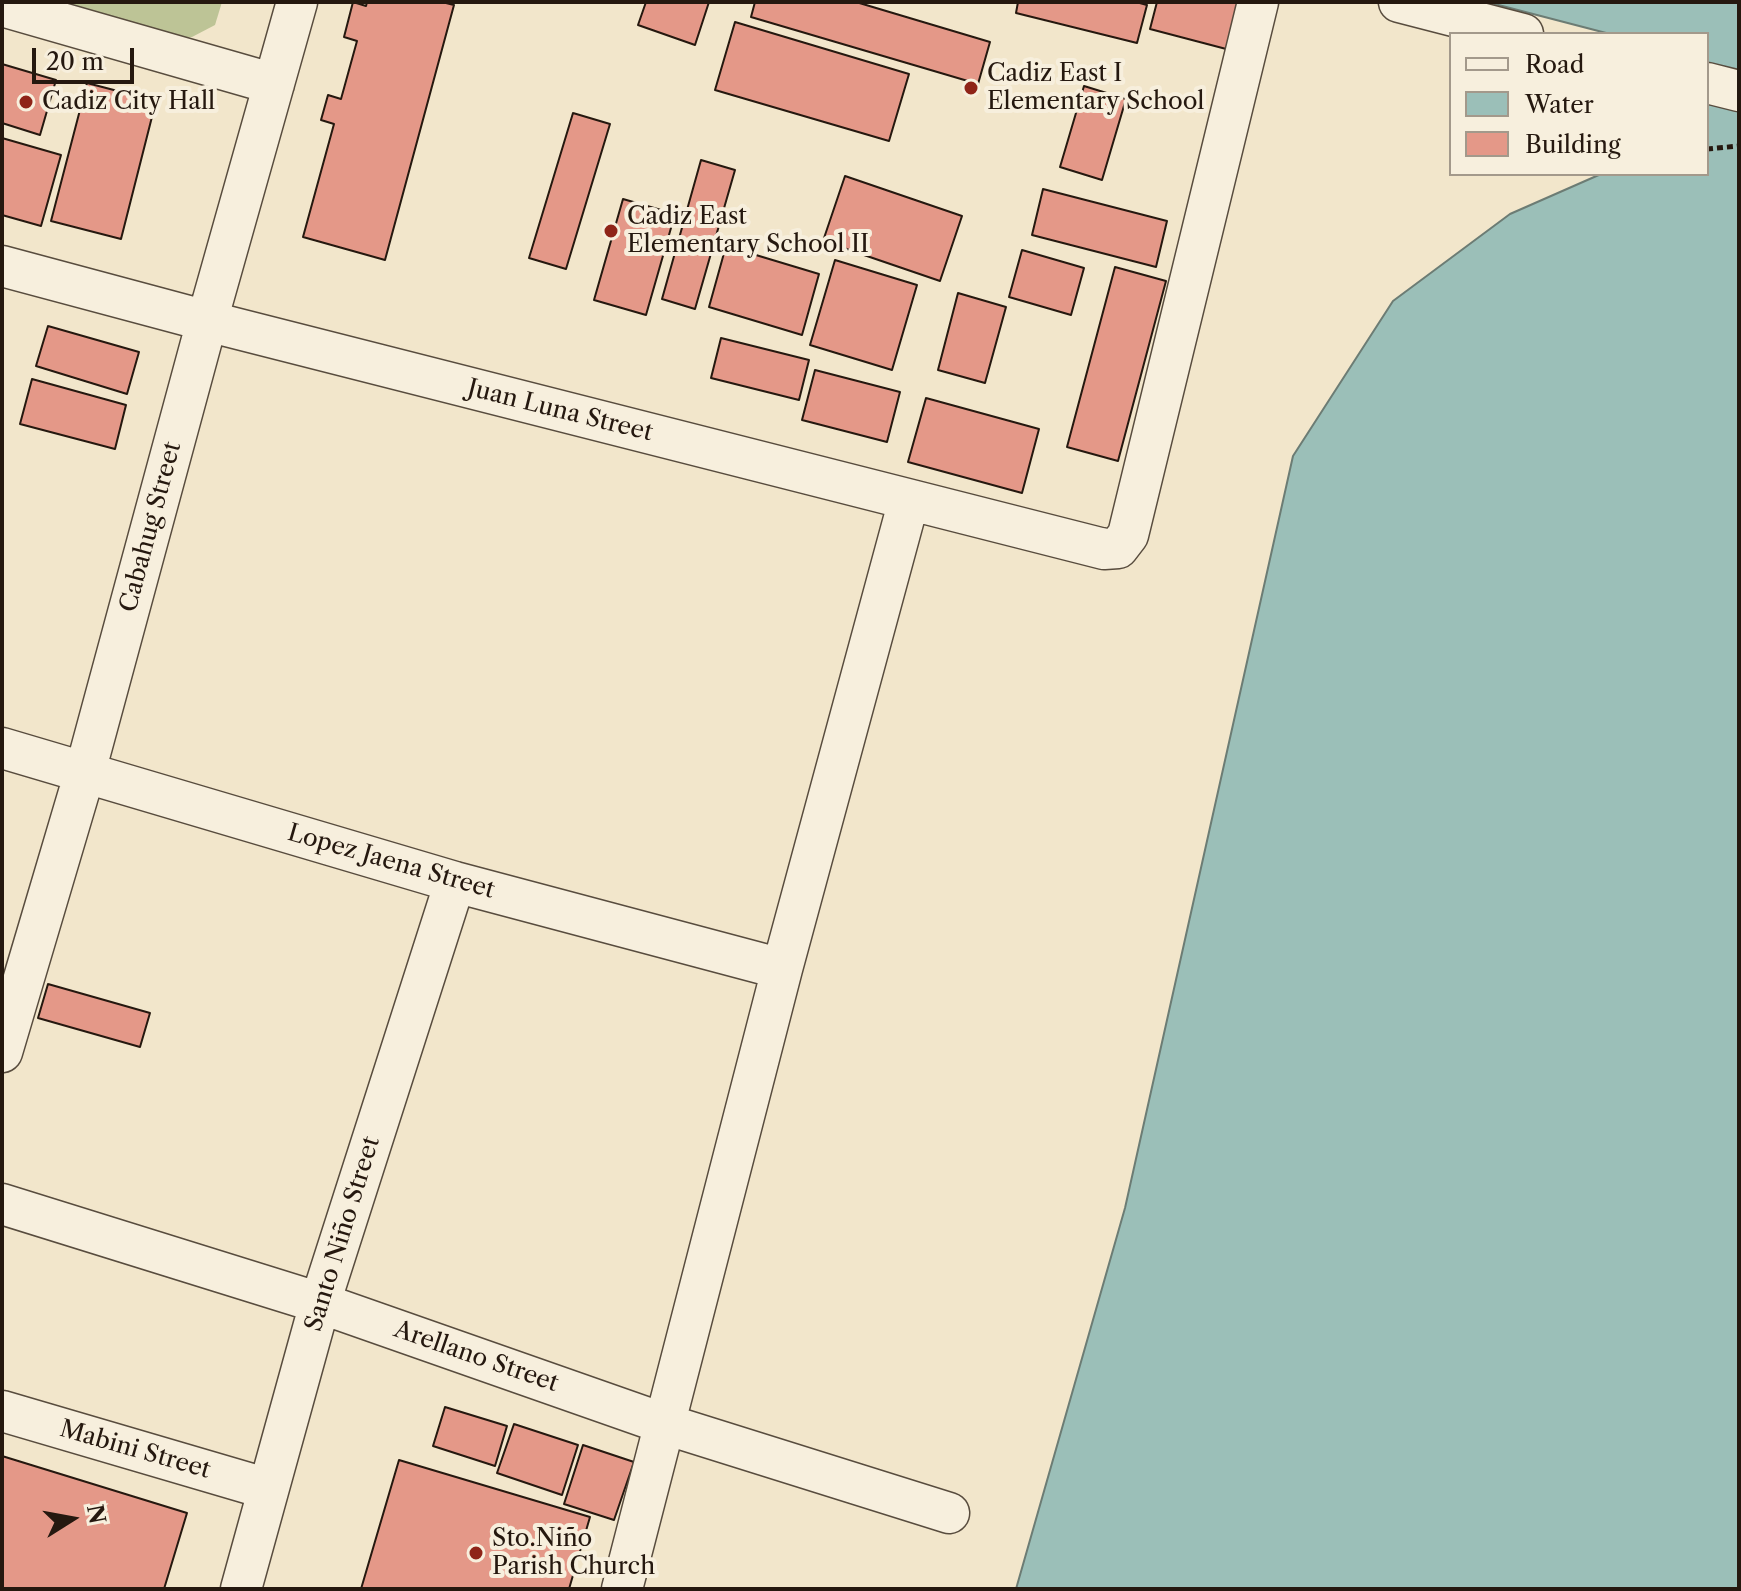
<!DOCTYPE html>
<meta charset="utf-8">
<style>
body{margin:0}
#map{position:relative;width:1741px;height:1591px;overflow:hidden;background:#f2e6cb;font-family:"Libre Caslon Text",serif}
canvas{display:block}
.frame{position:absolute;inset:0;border:4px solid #25180f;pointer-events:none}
.legend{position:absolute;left:1449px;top:32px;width:260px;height:144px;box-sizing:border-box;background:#f7efdd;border:2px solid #a3998b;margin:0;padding:10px 14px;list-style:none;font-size:24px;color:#25180f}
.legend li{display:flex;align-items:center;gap:16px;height:40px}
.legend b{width:40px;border:2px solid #a3998b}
.north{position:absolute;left:32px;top:1479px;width:80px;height:80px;-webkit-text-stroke:6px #f7efdd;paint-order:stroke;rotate:79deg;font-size:22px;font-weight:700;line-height:32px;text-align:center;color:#25180f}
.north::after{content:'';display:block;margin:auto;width:28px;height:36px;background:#25180f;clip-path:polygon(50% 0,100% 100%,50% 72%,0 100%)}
.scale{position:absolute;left:32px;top:48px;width:102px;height:36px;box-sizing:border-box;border:4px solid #25180f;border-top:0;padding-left:10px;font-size:24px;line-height:28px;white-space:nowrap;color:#25180f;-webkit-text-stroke:6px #f7efdd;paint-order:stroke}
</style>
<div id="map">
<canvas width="1741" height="1591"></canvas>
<div class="frame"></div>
<ul class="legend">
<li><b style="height:10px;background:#f7efdd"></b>Road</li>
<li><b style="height:22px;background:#9bbfb8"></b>Water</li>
<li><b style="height:22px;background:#e49888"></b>Building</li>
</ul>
<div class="north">N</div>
<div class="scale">20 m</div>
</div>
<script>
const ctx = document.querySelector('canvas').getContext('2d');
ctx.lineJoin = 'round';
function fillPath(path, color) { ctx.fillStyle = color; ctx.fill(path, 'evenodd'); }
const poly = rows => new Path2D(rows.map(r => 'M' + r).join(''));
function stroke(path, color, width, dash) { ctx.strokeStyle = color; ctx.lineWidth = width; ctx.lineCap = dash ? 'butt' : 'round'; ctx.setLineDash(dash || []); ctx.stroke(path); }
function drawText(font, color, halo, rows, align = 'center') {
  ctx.font = font + ' "Libre Caslon Text",serif'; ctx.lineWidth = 8; ctx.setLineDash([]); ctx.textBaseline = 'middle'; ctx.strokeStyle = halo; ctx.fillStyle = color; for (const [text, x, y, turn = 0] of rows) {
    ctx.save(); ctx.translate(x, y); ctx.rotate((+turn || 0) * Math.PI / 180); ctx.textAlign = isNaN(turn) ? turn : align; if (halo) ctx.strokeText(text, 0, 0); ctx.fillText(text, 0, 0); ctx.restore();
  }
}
const green = poly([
 [50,2,222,2,215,25,192,37,176,39]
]);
const water = poly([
 [1487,2,1739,2,1739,1589,1016,1589,1125,1208,1293,456,1393,301,1510,214,1601,174,1707,174,1707,34,1610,34,1487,2]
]);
const building = poly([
 [353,2,366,6,367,2,442,2,454,5,385,260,303,237,334,124,321,120,328,95,341,99,357,41,344,37,353,2],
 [646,2,709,2,695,45,638,25,646,2],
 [755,2,856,2,990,42,978,84,751,17,755,2],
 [1018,2,1136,2,1147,5,1137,43,1016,13,1018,2],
 [1157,2,1242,2,1230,50,1150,29,1157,2],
 [735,22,909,74,889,141,715,90,735,22],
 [2,64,56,80,40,135,2,123,2,64],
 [87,83,156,101,121,239,51,221,87,83],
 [1084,86,1126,99,1102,180,1060,167,1084,86],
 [573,113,610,124,566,269,529,258,573,113],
 [2,138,61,155,41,226,2,215,2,138],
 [701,160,735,170,695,309,662,299,701,160],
 [845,176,962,216,940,281,823,241,845,176],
 [1043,189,1167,221,1156,267,1032,235,1043,189],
 [623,199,675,214,646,315,594,300,623,199],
 [726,246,819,274,802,335,709,307,726,246],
 [1022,250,1084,268,1071,315,1009,297,1022,250],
 [835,260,917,285,892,370,810,345,835,260],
 [1115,267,1166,281,1118,461,1067,447,1115,267],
 [958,293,1006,307,985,383,938,370,958,293],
 [48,326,139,352,127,394,36,366,48,326],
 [721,338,809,360,799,400,711,378,721,338],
 [815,370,900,392,887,442,802,420,815,370],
 [32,379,126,405,115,449,20,424,32,379],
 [926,398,1039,429,1022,493,908,462,926,398],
 [48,984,150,1013,140,1047,38,1018,48,984],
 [445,1407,507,1426,495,1466,433,1446,445,1407],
 [514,1424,578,1445,562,1495,497,1473,514,1424],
 [583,1445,634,1462,614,1520,564,1504,583,1445],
 [2,1456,187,1513,164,1589,2,1589,2,1456],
 [399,1460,590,1517,569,1589,361,1589,399,1460]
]);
const path = poly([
 [1707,149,1739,146]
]);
const minor = poly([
 [1399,2,1523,34],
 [2,6,274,84],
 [1707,83,1739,91],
 [2,266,207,321,1104,549,1118,548,1128,535,1258,2],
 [2,748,455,882,782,969],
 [2,1052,85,772,207,321,297,2],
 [2,1204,320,1303,665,1424,949,1513],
 [2,1411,268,1489],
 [241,1589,320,1303,455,882],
 [622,1589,782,969,909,500]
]);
const markers = [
 [971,88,8,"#8f2418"],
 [26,102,8,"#8f2418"],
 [611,231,8,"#8f2418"],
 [476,1553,8,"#8f2418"]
];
const poiNames = [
 ["Cadiz East I",987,74],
 ["Elementary School",987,102],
 ["Cadiz City Hall",42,102],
 ["Cadiz East",627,217],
 ["Elementary School II",627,245],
 ["Sto.Niño",492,1539],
 ["Parish Church",492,1567]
];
const streetNames = [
 ["Juan Luna Street",560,411,14],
 ["Cabahug Street",151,527,-75],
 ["Lopez Jaena Street",391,862,16],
 ["Santo Niño Street",343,1234,-73],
 ["Arellano Street",476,1357,19],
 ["Mabini Street",135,1450,16]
];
fillPath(green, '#bdc496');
fillPath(water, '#9bbfb8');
stroke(water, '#6c7c74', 2);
fillPath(building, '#e49888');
stroke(building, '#25180f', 2);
stroke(minor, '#584c3e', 43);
stroke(path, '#25180f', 5, [6, 4]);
stroke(minor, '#f7efdd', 40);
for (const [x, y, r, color] of markers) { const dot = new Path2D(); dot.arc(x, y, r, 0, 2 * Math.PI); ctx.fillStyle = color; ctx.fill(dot); stroke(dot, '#f7efdd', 3); }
drawText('24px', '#25180f', '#f7efdd', poiNames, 'left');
drawText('24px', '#25180f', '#f7efdd', streetNames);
</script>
